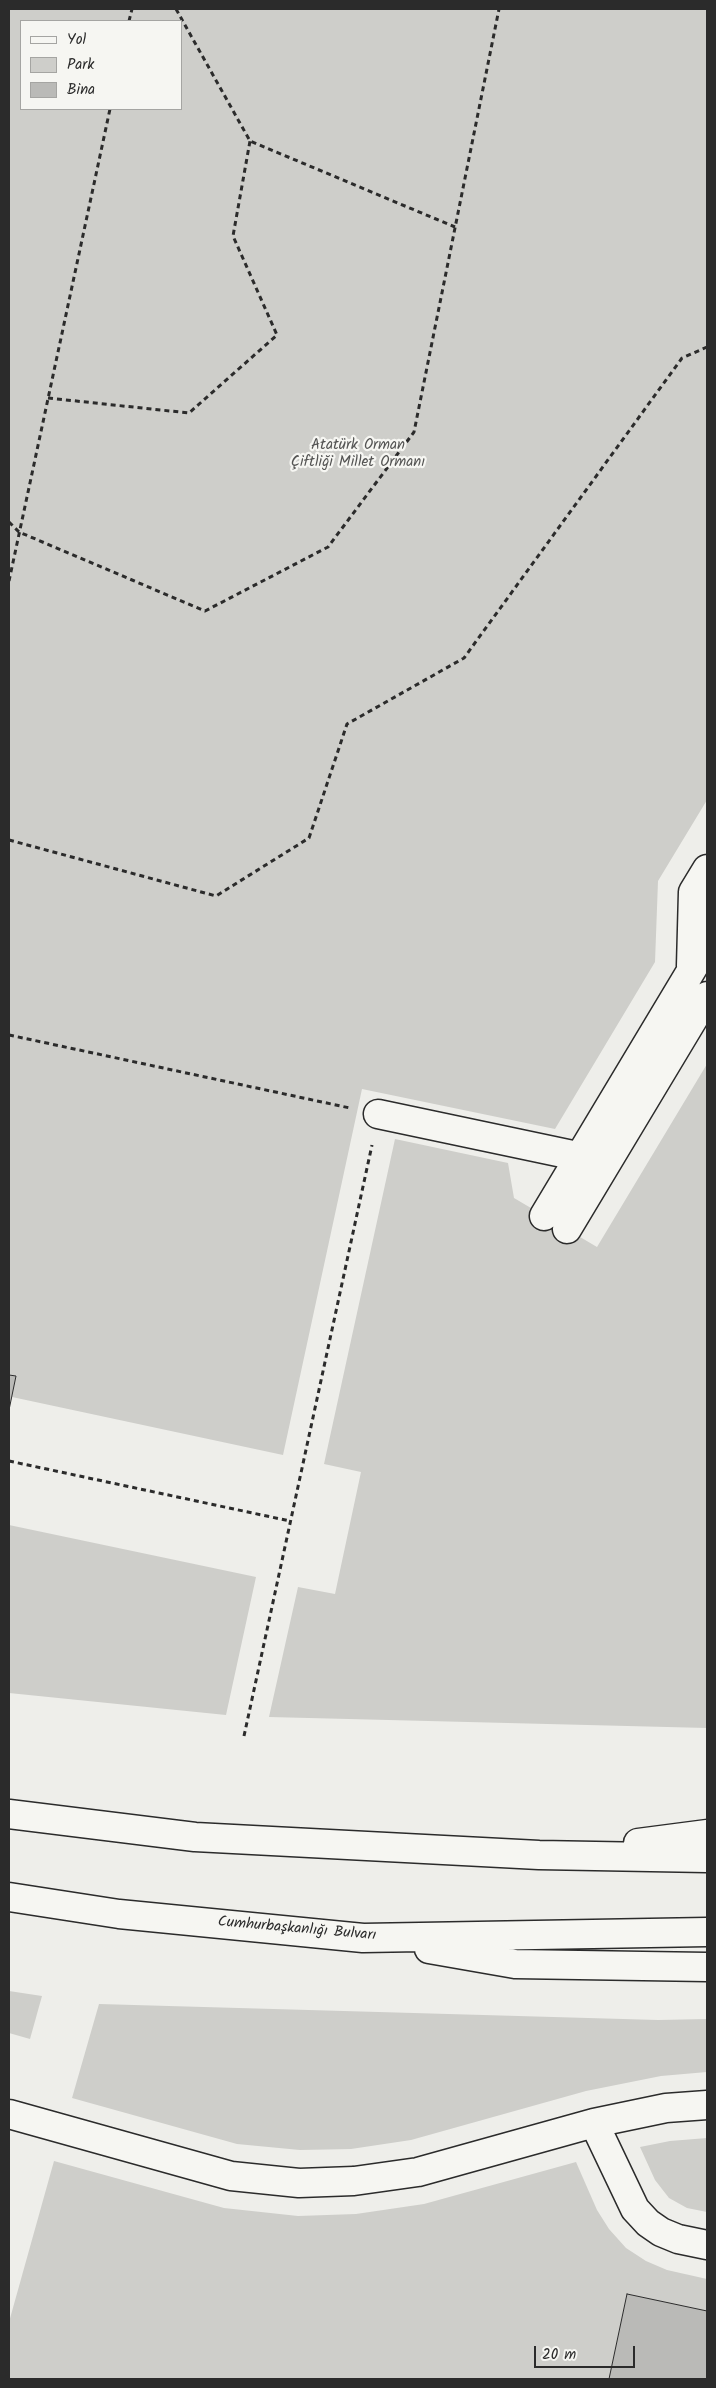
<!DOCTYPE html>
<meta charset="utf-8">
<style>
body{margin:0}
#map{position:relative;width:716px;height:2388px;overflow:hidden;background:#eeeeea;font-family:Kalam,sans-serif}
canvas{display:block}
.frame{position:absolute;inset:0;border:10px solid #2b2b2b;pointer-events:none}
.legend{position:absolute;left:20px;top:20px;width:162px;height:90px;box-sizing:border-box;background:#f6f6f2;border:1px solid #a5a5a2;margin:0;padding:6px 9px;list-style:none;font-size:15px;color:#2b2b2b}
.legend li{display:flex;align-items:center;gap:10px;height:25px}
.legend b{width:25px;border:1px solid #a5a5a2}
.scale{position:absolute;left:534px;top:2346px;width:101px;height:22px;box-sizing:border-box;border:2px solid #2b2b2b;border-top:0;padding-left:6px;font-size:15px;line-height:18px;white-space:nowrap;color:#2b2b2b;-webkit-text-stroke:4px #f6f6f2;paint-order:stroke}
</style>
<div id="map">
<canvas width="716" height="2388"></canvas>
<div class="frame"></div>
<ul class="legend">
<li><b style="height:6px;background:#f6f6f2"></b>Yol</li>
<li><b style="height:14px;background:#cececa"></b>Park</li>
<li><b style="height:14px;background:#babab7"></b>Bina</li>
</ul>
<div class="scale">20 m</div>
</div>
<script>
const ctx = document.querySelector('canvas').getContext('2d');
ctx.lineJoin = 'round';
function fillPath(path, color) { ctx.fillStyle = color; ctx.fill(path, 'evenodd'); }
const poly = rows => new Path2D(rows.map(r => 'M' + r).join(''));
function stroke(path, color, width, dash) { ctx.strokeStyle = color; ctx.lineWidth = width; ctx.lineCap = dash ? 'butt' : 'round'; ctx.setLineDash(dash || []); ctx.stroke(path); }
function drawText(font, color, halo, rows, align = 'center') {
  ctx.font = font + ' Kalam,sans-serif'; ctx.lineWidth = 4.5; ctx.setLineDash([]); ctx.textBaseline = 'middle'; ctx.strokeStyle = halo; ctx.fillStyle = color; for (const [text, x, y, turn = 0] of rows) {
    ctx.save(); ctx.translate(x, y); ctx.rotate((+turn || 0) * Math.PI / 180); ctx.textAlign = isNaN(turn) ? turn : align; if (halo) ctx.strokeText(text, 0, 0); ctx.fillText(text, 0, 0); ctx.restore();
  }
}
const green = poly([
 [9,9,707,9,707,800,658,881,655,962,555,1129,362,1089,283,1455,12,1397,16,1376,9,1375],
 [21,21,181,21,181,109,21,109],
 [707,1064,707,1728,269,1717,298,1587,335,1594,361,1472,324,1464,395,1139,508,1163,514,1198,597,1247],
 [9,1525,256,1577,226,1715,9,1693],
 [9,1991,42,1996,30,2039,9,2033],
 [99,2004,658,2020,707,2019,707,2072,661,2076,586,2091,411,2140,351,2149,300,2150,237,2144,72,2098],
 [707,2138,707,2212,687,2208,669,2198,655,2180,640,2147,670,2141],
 [54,2161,224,2208,298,2216,356,2214,424,2204,576,2162,597,2210,609,2229,626,2248,646,2261,667,2270,707,2279,707,2311,627,2294,609,2379,9,2379,9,2322]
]);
const building = poly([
 [9,1375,16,1376,9,1410,9,1375],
 [627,2294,707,2311,707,2379,609,2379,627,2294]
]);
const path = poly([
 [176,9,250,141,455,227],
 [129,21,132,9],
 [48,398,189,413,277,335,233,236,250,141],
 [9,522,19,532,205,611,328,547,414,432,499,9],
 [9,581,110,109],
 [9,840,216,896,309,838,347,724,464,658,682,358,707,347],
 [9,1035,350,1108],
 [9,1461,290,1521],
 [244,1736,372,1145]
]);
const minor = poly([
 [691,966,693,892,707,869],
 [378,1114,596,1160],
 [544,1216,703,951,707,939],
 [567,1229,707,996],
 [9,2114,231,2176,299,2183,354,2181,418,2172,594,2123,666,2108,707,2105],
 [594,2123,635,2209,648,2223,661,2232,678,2239,707,2245]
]);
const major = poly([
 [9,1814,195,1837,539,1855,707,1858],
 [638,1843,707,1834],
 [9,1897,119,1914,363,1938,707,1932],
 [429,1949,515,1964,707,1967]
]);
const parkNames = [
 ["Atatürk Orman",358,446],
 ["Çiftliği Millet Ormanı",358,463]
];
const streetNames = [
 ["Cumhurbaşkanlığı Bulvarı",297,1930,5]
];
fillPath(green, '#cececa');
fillPath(building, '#babab7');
stroke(building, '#2b2b2b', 1);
stroke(minor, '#2b2b2b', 31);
stroke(major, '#2b2b2b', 31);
stroke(path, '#2b2b2b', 3, [5, 4]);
stroke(minor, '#f6f6f2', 28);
stroke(major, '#f6f6f2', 28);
drawText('15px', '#545453', '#f6f6f2', parkNames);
drawText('15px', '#2b2b2b', '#f6f6f2', streetNames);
</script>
